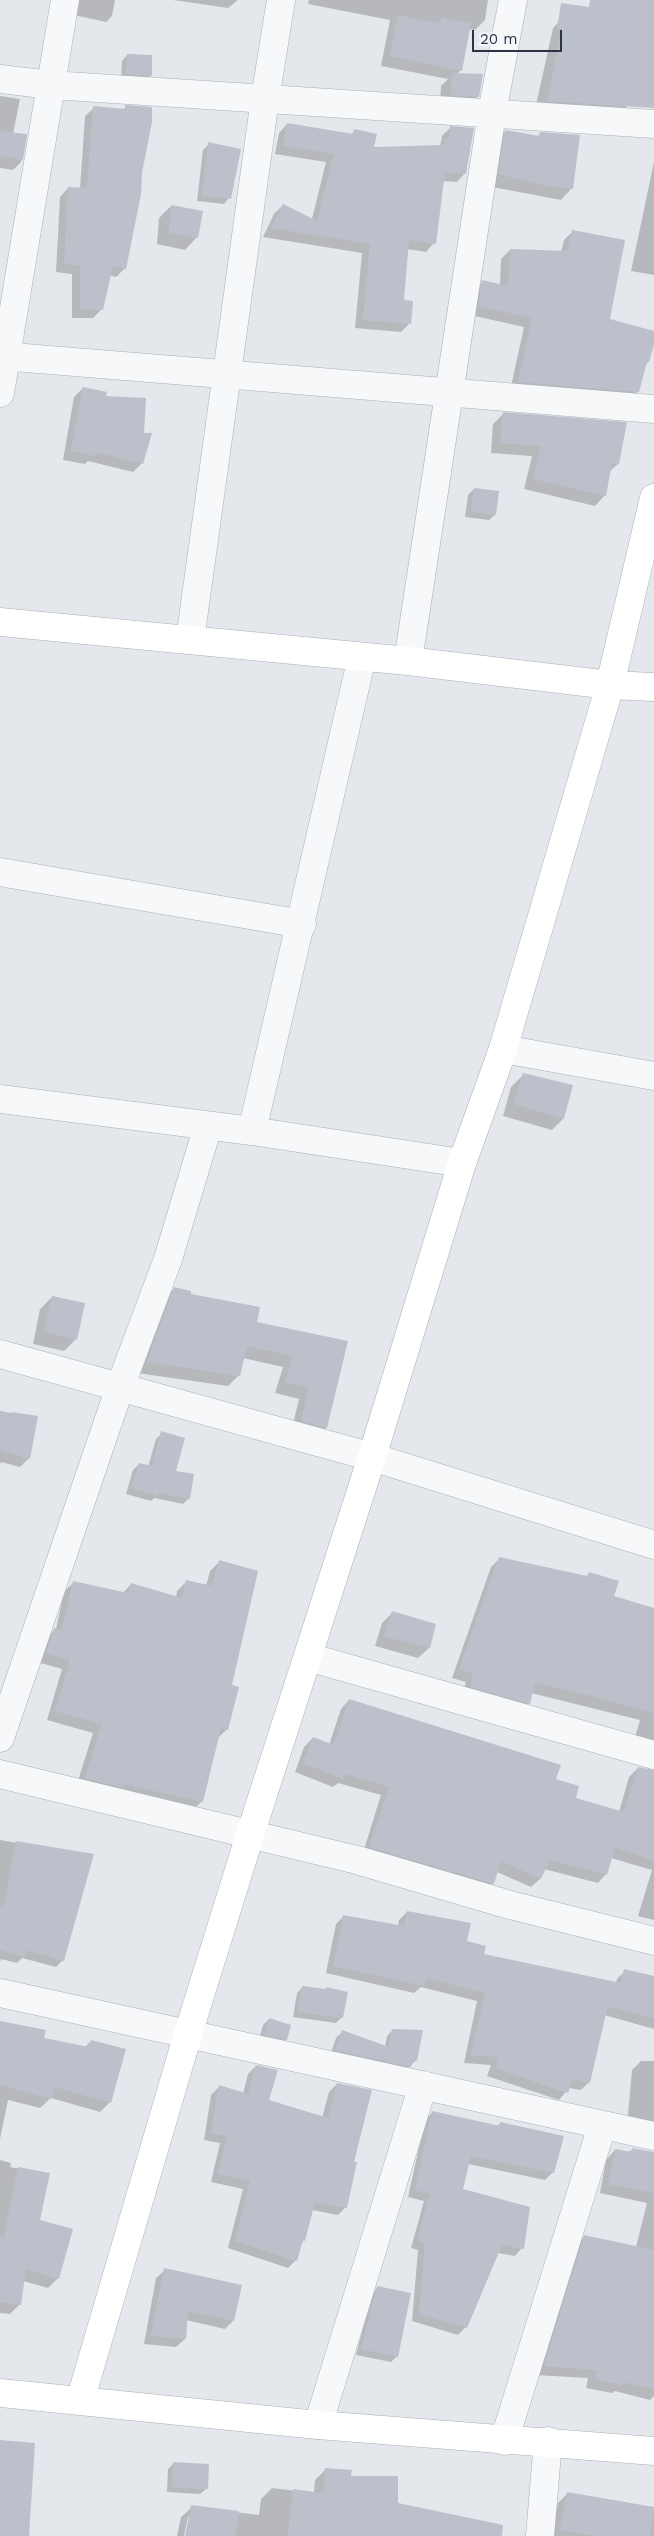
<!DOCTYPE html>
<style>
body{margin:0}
#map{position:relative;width:654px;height:2536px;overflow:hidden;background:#e4e7ec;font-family:"Work Sans",sans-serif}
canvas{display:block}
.scale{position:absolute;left:472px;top:30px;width:90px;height:22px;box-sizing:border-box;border:2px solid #2b3445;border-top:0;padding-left:6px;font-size:15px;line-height:18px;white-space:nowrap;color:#2b3445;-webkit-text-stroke:4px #f4f6f9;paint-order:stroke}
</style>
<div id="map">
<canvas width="654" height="2536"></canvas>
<div class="scale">20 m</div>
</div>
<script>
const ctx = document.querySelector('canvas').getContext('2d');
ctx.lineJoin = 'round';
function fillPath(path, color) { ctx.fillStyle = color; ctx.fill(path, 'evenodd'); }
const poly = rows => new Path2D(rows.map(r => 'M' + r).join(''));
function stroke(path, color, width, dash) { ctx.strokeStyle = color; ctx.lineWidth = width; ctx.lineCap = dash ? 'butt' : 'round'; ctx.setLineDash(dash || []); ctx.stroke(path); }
const shadow = poly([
 [76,0,115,0,112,16,106,22,74,15],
 [173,0,238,0,228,8],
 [309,0,488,0,485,20,475,30,468,29,461,70,457,74,478,96,466,108,440,107,441,86,448,79,381,66,390,20,308,4],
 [566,14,654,34,654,98,627,106,614,119,534,114,553,28],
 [127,55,151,75,145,81,121,80,122,61],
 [0,96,20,99,13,134,26,135,21,162,13,170,0,168],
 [126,107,125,268,116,277,109,275,102,309,93,318,72,318,72,274,56,272,60,197,68,188,80,189,85,116,94,108,122,110],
 [287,124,351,135,355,130,372,149,439,146,441,143,442,136,450,128,465,173,457,182,442,181,434,243,426,252,407,249,402,302,409,324,401,332,355,328,362,253,263,237,274,214,283,205,312,219,326,162,275,154,279,133],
 [506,131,537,137,540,134,572,188,561,200,487,186,494,143],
 [209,144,229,198,224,204,197,201,203,150],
 [654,162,654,275,631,271],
 [171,206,202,212,196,238,185,250,157,244,159,218],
 [573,231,608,320,654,332,648,362,644,366,638,391,629,400,510,391,524,327,470,315,474,290,483,282,500,285,501,259,510,250,561,252,564,240],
 [83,388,105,397,142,463,133,472,88,461,85,464,63,460,74,397],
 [503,414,618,464,609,472,605,495,595,506,524,489,532,456,491,453,493,424],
 [474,489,495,515,489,520,465,517,468,495],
 [523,1075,563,1119,552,1130,503,1116,511,1087],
 [175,1288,256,1323,347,1342,326,1428,315,1439,291,1432,299,1399,275,1393,283,1367,243,1358,239,1375,228,1386,137,1373,163,1299],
 [52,1297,76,1339,64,1351,33,1344,40,1309],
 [0,1411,36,1418,29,1458,20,1467,1,1462,0,1465],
 [162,1433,175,1472,189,1498,183,1504,154,1498,151,1501,126,1494,133,1470,139,1464,148,1467,156,1439],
 [500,1558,586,1577,589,1574,613,1597,654,1660,654,1752,633,1744,640,1720,531,1693,529,1703,520,1712,462,1695,466,1682,452,1678,491,1567],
 [219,1562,230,1686,227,1729,218,1738,202,1801,193,1810,76,1787,93,1733,47,1720,62,1669,37,1662,45,1638,56,1629,64,1592,73,1583,123,1593,131,1584,176,1597,177,1591,186,1582,206,1586,210,1571],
 [392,1613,435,1625,429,1648,418,1658,375,1646,382,1623],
 [349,1700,555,1780,574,1798,619,1812,629,1777,638,1768,654,1771,654,1920,638,1916,652,1870,611,1858,606,1874,598,1883,544,1869,540,1879,531,1887,497,1872,493,1883,485,1892,362,1856,381,1795,338,1783,333,1787,295,1772,304,1747,313,1738,329,1745,341,1709],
 [0,1840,92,1855,63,1960,56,1967,22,1958,17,1963,1,1959,0,1962],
 [407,1912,466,1942,482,1955,616,1983,617,1979,625,1971,654,1977,654,2029,604,2015,589,2082,581,2090,569,2088,559,2100,487,2076,491,2065,464,2063,477,2001,421,1987,414,1993,326,1973,336,1924,344,1916,398,1926,399,1920],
 [303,1987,324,1990,327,1988,342,2017,336,2023,293,2017,297,1993],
 [269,2019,286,2039,280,2045,259,2040,263,2025],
 [393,2030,416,2060,404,2072,330,2056,336,2038,342,2032,385,2047,387,2036],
 [91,2041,110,2102,100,2112,51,2098,40,2108,8,2100,0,2139,0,2044,85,2047],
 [641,2061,654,2061,654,2132,627,2125,632,2070],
 [256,2066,267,2101,322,2118,329,2092,337,2084,346,2207,338,2215,312,2210,304,2240,301,2243,296,2260,288,2268,228,2248,243,2189,211,2182,220,2143,204,2140,211,2095,219,2087,243,2094,248,2074],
 [433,2112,497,2126,501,2123,553,2172,545,2180,468,2164,461,2189,522,2248,515,2256,498,2253,466,2327,458,2335,412,2321,418,2250,411,2248,424,2201,408,2197,425,2120],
 [633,2149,654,2154,654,2396,650,2400,615,2391,612,2393,586,2388,588,2378,535,2375,576,2245,585,2236,636,2247,647,2203,600,2193,606,2160,615,2150,629,2152],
 [0,2160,11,2163,10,2167,48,2174,39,2221,58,2278,48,2288,23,2281,20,2304,10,2314,0,2313],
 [165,2270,233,2321,225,2329,186,2320,185,2339,176,2347,144,2344,156,2278],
 [378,2287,397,2356,391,2362,356,2355,372,2293],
 [174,2463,206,2489,200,2494,167,2492,168,2469],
 [325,2470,350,2478,397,2504,482,2536,187,2536,190,2517,188,2517,184,2536,177,2536,181,2517,192,2507,259,2515,261,2499,272,2488,314,2493,315,2480],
 [568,2493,654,2509,654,2536,552,2536,558,2503]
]);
const building = poly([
 [590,0,654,0,654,108,547,101,562,29,557,29,561,3,589,7],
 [398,15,440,24,442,18,471,23,462,71,390,56],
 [127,54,152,55,152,76,126,74],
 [452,73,483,74,479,97,451,95],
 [125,105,152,107,152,122,142,173,141,194,126,269,113,266,103,310,80,309,80,265,64,264,68,187,87,188,93,106,125,109],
 [287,123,353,134,354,129,377,134,374,147,444,145,445,138,449,138,450,126,474,128,466,174,445,172,436,244,409,240,404,300,413,301,411,324,363,320,370,244,271,228,283,204,317,221,334,154,283,146],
 [505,130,539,136,540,132,580,135,573,189,543,185,498,174],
 [0,131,27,134,23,160,0,156],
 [208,142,241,149,231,199,202,196],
 [171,205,203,211,198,238,169,233],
 [572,230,625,240,610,319,654,331,654,345,649,362,647,362,639,392,518,382,532,318,478,306,482,280,508,286,510,249,568,251],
 [83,387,107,392,106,396,146,398,144,433,152,433,143,464,96,452,95,456,71,451],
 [503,412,627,422,619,464,612,463,606,496,533,479,541,446,500,443],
 [474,488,499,491,496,515,471,512],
 [523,1073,573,1085,564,1119,514,1104],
 [174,1287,191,1291,191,1294,260,1307,257,1322,348,1341,327,1428,301,1421,309,1388,285,1382,293,1356,247,1346,240,1376,147,1362],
 [52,1296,85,1303,77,1340,44,1332],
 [0,1411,12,1415,12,1412,38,1416,30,1459,0,1450],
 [161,1431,185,1438,176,1471,194,1474,190,1499,159,1493,158,1496,131,1488,139,1463,152,1466],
 [499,1557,587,1576,589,1572,619,1581,614,1596,654,1608,654,1713,592,1696,535,1683,530,1704,470,1687,473,1674,459,1669],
 [219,1560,258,1571,232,1685,239,1687,228,1730,221,1728,203,1802,124,1784,123,1788,85,1778,102,1724,55,1711,70,1660,46,1653,54,1628,62,1630,73,1581,128,1593,131,1583,182,1598,186,1580,212,1586],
 [392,1611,436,1624,430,1648,384,1636],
 [349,1699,561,1765,556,1779,579,1786,576,1798,624,1812,638,1767,654,1770,654,1860,615,1848,607,1875,550,1860,541,1879,501,1861,494,1884,369,1847,389,1787,345,1774,343,1779,303,1763,313,1737,334,1745],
 [16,1841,94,1854,64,1961,27,1950,25,1957,0,1950,0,1905,4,1907],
 [407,1911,471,1923,467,1941,486,1946,484,1954,621,1983,624,1969,654,1976,654,2019,611,2007,610,2009,607,2009,590,2083,573,2079,568,2093,495,2068,498,2057,471,2055,485,1993,426,1978,424,1986,333,1966,343,1915,404,1926],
 [302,1986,326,1989,326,1987,348,1992,343,2018,298,2012],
 [269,2018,291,2025,287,2040,264,2035],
 [0,2021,46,2030,44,2038,89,2047,91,2040,126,2049,111,2103,55,2087,52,2099,0,2085],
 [392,2029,423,2030,417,2061,413,2060,411,2067,335,2050,342,2030,389,2047],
 [256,2065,278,2070,269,2100,328,2118,337,2083,372,2090,354,2162,357,2162,347,2208,315,2202,305,2241,303,2240,297,2261,235,2241,250,2181,218,2174,227,2136,211,2133,219,2085,248,2094],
 [432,2111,500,2126,500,2122,564,2136,554,2173,471,2156,463,2189,530,2207,524,2249,502,2245,467,2328,419,2314,425,2243,417,2241,430,2194,415,2190],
 [632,2148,654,2152,654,2193,608,2184,615,2149,632,2152],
 [18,2167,50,2173,40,2220,73,2229,59,2279,26,2269,21,2305,0,2302,0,2237,4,2238],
 [584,2235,654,2250,654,2389,623,2382,623,2385,595,2379,597,2370,544,2366],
 [164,2268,242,2285,234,2321,188,2311,186,2339,151,2336],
 [377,2286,411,2293,398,2357,361,2349],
 [0,2440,35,2443,29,2536,0,2536],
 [173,2462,209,2464,208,2489,172,2487],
 [325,2468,352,2470,351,2476,398,2476,398,2503,503,2525,502,2536,288,2536,293,2489,323,2493],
 [567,2492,654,2507,650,2536,596,2536,560,2530],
 [191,2505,239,2511,235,2536,185,2536]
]);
const street = poly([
 [0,79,51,85,654,124],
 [0,356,654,409],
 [0,393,65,0],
 [190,640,265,99,281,0],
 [408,661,492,113,513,0],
 [0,872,302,924],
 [503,1049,654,1076],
 [0,1099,252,1131,462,1163],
 [252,1131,362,657],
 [0,1354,372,1457,654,1545],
 [308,1657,654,1755],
 [0,1738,120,1387,168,1259,208,1126],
 [0,1774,357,1860,510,1905,654,1941],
 [0,1993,654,2136],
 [318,2425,423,2085],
 [504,2441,602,2126],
 [540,2536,548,2441]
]);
const secondary = poly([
 [0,622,408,661,610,685,654,687],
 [0,2393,318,2425,654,2451],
 [80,2401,188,2034,250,1835,372,1457,462,1163,503,1049,610,685,654,498]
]);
fillPath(shadow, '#0003');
fillPath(building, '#bbc0ca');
stroke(street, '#a9aeb7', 29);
stroke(secondary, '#a9aeb7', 29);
stroke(street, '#f7f8fa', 28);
stroke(secondary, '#fff', 28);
</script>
